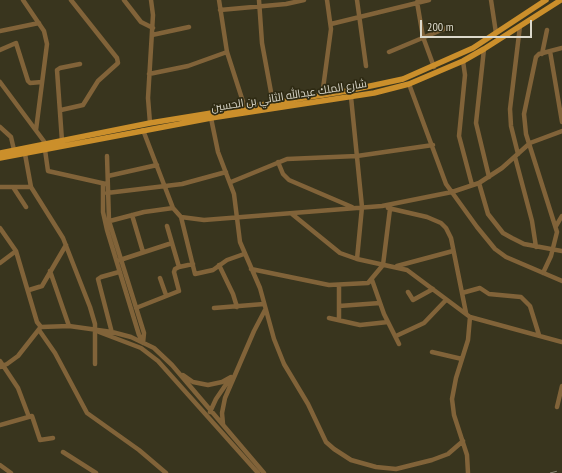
<!DOCTYPE html>
<meta charset="utf-8">
<style>
body{margin:0}
#map{position:relative;width:562px;height:473px;overflow:hidden;background:#39351e;font-family:"PT Sans Narrow",sans-serif}
canvas{display:block}
.scale{position:absolute;left:420px;top:20px;width:112px;height:18px;box-sizing:border-box;border:2px solid #dcd9cc;border-top:0;padding-left:5px;font-size:12px;line-height:14px;white-space:nowrap;color:#dcd9cc;-webkit-text-stroke:3px #2f2b14;paint-order:stroke}
</style>
<div id="map">
<canvas width="562" height="473"></canvas>
<div class="scale">200 m</div>
</div>
<script>
const ctx = document.querySelector('canvas').getContext('2d');
ctx.lineJoin = 'round';
const poly = rows => new Path2D(rows.map(r => 'M' + r).join(''));
function stroke(path, color, width, dash) { ctx.strokeStyle = color; ctx.lineWidth = width; ctx.lineCap = dash ? 'butt' : 'round'; ctx.setLineDash(dash || []); ctx.stroke(path); }
function drawText(font, color, halo, rows, align = 'center') {
  ctx.font = font + ' "PT Sans Narrow",Cairo,sans-serif'; ctx.lineWidth = 3.5; ctx.setLineDash([]); ctx.textBaseline = 'middle'; ctx.strokeStyle = halo; ctx.fillStyle = color; for (const [text, x, y, turn = 0] of rows) {
    ctx.save(); ctx.translate(x, y); ctx.rotate((+turn || 0) * Math.PI / 180); ctx.textAlign = isNaN(turn) ? turn : align; if (halo) ctx.strokeText(text, 0, 0); ctx.fillText(text, 0, 0); ctx.restore();
  }
}
const minor = poly([
 [23,0,44,31,47,44,36,130],
 [124,0,141,22,153,28],
 [219,0,227,52,245,108],
 [259,0,262,43,273,103],
 [357,0,366,66],
 [491,0,496,33],
 [417,2,423,37,434,67],
 [220,10,286,4,304,0],
 [331,24,429,0],
 [0,31,39,23],
 [152,35,189,27],
 [484,49,476,123,489,177],
 [0,50,16,43,28,81,30,83,42,82],
 [550,51,562,122],
 [389,52,451,26],
 [542,54,547,30],
 [463,61,465,75,459,136,472,185],
 [149,74,188,66,227,52],
 [0,82,46,144],
 [409,84,446,184,477,227,495,249,506,257,562,281],
 [322,96,331,29,327,0],
 [351,97,362,207,357,259],
 [61,110,83,105,98,81,118,63,117,58,71,0],
 [211,118,218,152,234,194,240,242,260,288,274,339,284,364,308,404,326,442,334,449,351,460,376,467,396,469,432,460,448,454,463,441],
 [150,123,148,98,153,15,151,0],
 [0,127,11,137,14,150],
 [143,130,173,208,181,217,204,220,382,206,452,192,479,183,502,168,530,143,562,131],
 [62,141,57,70,60,68,80,64],
 [45,150,48,171,106,184],
 [25,154,31,187,63,238,90,307,95,324,95,364],
 [518,154,511,126,510,109,520,26],
 [107,156,109,221,144,333,143,343],
 [515,157,532,221,536,247],
 [278,162,283,174,289,180,352,207],
 [108,176,157,165],
 [231,182,287,159,357,156,433,145],
 [479,183,488,214,503,233,512,238,524,244,562,251],
 [103,184,103,212,107,230,139,335,143,342],
 [0,187,31,187],
 [13,187,26,207],
 [107,193,182,184,226,172],
 [388,208,427,217,441,223,446,228,451,238,466,313],
 [292,214,340,253,357,259,407,270,470,317,562,342],
 [132,215,143,252],
 [181,217,195,274,213,270,227,260,244,254],
 [106,222,144,212,173,208],
 [556,226,562,216],
 [0,228,16,251,37,322,41,327,69,326,112,332,131,337,154,348,172,365,264,473],
 [120,260,172,243],
 [0,263,16,251],
 [219,265,233,294,237,307],
 [397,266,453,251],
 [179,267,193,264],
 [251,269,329,285,368,283,383,265,390,209],
 [50,271,69,326],
 [543,273,551,256,557,232,526,134,524,114,536,57,539,54,562,48],
 [160,278,166,295],
 [372,280,384,314,399,344],
 [29,290,42,286,66,245],
 [408,292,413,300,433,289],
 [462,293,480,288,489,294,521,297,530,306,539,335],
 [339,306,380,303],
 [136,308,179,291,174,272,175,269,179,267,167,226],
 [214,308,264,304],
 [329,318,360,325,388,322],
 [339,320,339,285],
 [39,330,55,353,87,413,139,450,166,473],
 [99,332,141,348,158,361,258,473],
 [112,333,98,279,101,277,119,272],
 [396,336,424,323,446,300],
 [432,352,462,359],
 [0,361,18,388,29,417],
 [0,367,7,364,18,356,40,328],
 [183,375,193,382,208,385,222,382,231,377],
 [557,407,562,386],
 [210,412,216,399,229,380],
 [223,424,222,413,225,398,254,331,265,310],
 [0,425,32,416,40,440,53,438],
 [63,452,96,473],
 [0,465,11,473],
 [468,473,467,455,454,415,452,399,456,378,468,340,470,317]
]);
const major = poly([
 [0,153,150,123,347,91,403,79,473,48,546,0],
 [0,158,211,118,374,93,409,84,463,61,484,49,561,0]
]);
const rail = poly([
 [550,473,562,470]
]);
const streetNames = [
 ["شارع الملك عبدالله الثاني بن الحسين",289,96,-9]
];
stroke(minor, '#816339', 4.5);
stroke(major, '#cb8f2b', 5.5);
stroke(rail, '#8e8a79', 1, [7, 7]);
drawText('11px', '#dcd9cc', '#2f2b14', streetNames);
</script>
